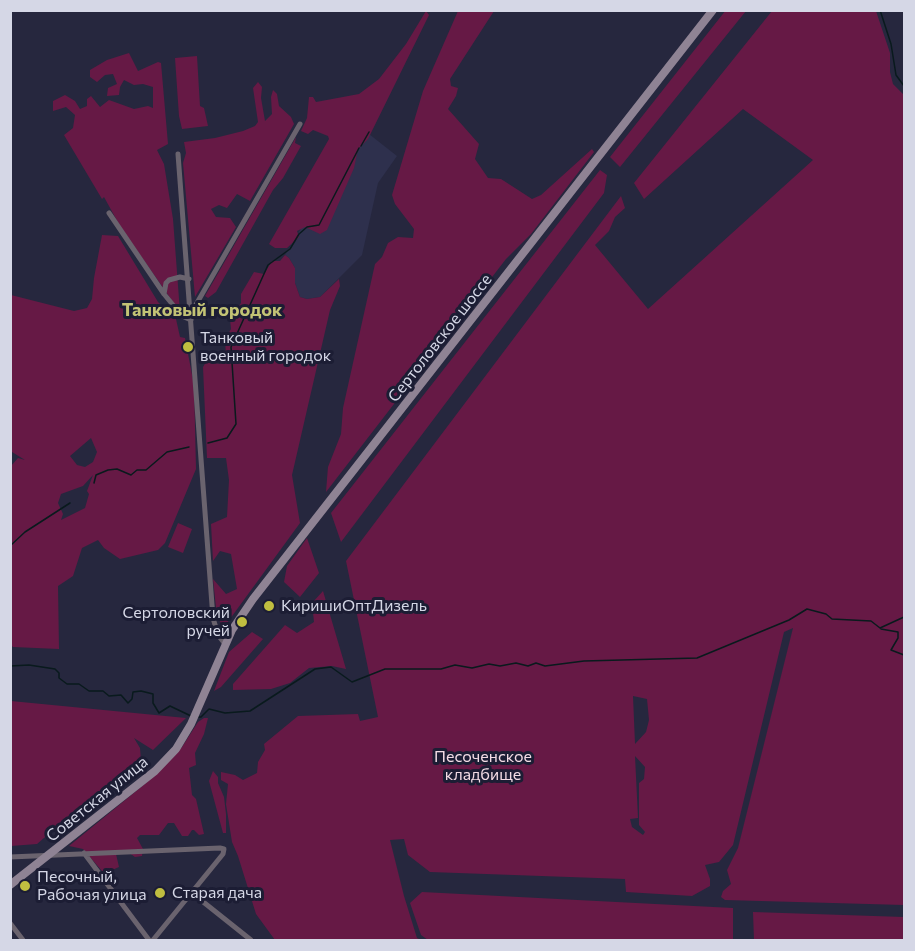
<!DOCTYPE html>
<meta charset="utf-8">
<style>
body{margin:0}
#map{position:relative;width:915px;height:951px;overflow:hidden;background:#26273e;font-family:Commissioner,sans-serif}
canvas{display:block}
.frame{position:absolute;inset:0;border:12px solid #d5d7e6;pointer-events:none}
</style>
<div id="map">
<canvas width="915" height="951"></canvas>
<div class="frame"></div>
</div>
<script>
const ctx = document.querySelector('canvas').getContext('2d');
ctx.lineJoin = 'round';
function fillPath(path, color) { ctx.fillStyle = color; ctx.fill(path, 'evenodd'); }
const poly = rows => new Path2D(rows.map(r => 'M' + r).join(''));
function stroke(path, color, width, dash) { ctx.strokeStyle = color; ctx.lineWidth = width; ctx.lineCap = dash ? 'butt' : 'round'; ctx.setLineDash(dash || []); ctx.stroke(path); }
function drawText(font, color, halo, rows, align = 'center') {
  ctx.font = font + ' Commissioner,sans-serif'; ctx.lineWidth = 6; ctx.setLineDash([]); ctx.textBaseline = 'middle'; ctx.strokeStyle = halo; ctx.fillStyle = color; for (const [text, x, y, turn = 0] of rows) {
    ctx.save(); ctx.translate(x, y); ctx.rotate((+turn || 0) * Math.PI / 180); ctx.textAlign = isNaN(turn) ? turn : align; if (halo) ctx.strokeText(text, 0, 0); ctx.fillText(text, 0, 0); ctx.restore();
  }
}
const built = poly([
 [369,134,397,156,378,183,362,255,320,297,307,299,300,297,295,283,295,268,289,258,285,255,305,222]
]);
const green = poly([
 [726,10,746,11,620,167,610,157],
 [426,11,429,15,368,139,358,149,354,168,327,230,320,234,305,227,297,231,299,237,287,248,275,248,269,244,329,139,328,136,313,130,308,134,301,131,307,118,309,97,313,97,316,102,359,94,379,79,406,44],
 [458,11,494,11,450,79,451,86,458,88,456,96,448,109,479,144,475,159,488,178,501,179,532,199,541,195,592,149,594,152,531,234,506,259,326,492,328,467,341,434,343,408,375,264,382,257,388,243,398,237,413,238,414,229,395,204,392,195,423,91],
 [772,11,876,11,890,53,890,72,893,84,904,95,904,905,725,900,721,897,723,891,731,884,727,870,738,848,793,628,784,632,733,845,719,862,705,865,710,879,710,886,692,896,626,892,625,879,430,872,408,855,404,839,390,840,404,896,417,938,421,940,275,940,256,914,238,856,232,842,226,804,228,784,221,780,221,772,235,775,243,780,257,773,258,762,265,750,264,744,298,716,358,714,360,721,378,717,346,561,621,196,625,208,615,217,609,231,595,245,648,309,813,160,743,109,644,199,634,183],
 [633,696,647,699,649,720,646,732,635,744],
 [635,756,645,767,644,779,639,783,639,825,645,832,643,835,632,827,630,819,638,818],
 [129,53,138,71,158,62,161,63,168,144,157,150,164,164,173,219,180,312,120,226,104,197,102,199,64,135,73,128,75,115,66,107,53,111,53,101,65,95,75,101,80,109,87,106,87,99,91,96,100,107,109,100,134,109,148,106,153,108,153,87,143,84,134,85,124,80,120,87,119,95,107,96,108,88,117,84,113,74,105,75,97,82,90,77,90,70,107,60],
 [197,56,200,106,204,108,208,126,182,129,179,116,175,58],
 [258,82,262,87,261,98,265,121,272,114,271,97,273,90,277,94,279,106,291,117,294,124,250,201,237,194,227,208,219,205,211,209,216,217,230,218,236,227,195,297,183,163,186,153,184,142,215,138,243,131,255,126,258,122,253,88],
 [296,137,295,143,301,146,283,178,273,190,216,292,208,298,205,296],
 [600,170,607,175,604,193,341,542,331,513],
 [102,235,118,236,158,302,176,319,180,337,185,338,194,385,196,469,165,543,158,550,120,559,104,548,98,540,82,548,73,576,58,586,59,649,13,647,11,645,11,466,18,458,25,460,12,452,11,453,11,295,74,311,87,308,92,299,94,278],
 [91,438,97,452,93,462,85,467,77,465,70,456],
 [93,475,87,491,89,494,85,508,61,520,63,514,58,503,61,494,83,486],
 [285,255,289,258,295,268,295,283,300,297,307,299,320,297,339,279,340,286,330,310,292,475,300,523,227,623,221,623,217,617,213,579,226,594,237,589,231,554,220,551,213,561,211,524,227,517,229,480,226,458,207,458,203,367,206,362,220,364,226,357,225,339,231,329,230,319,241,303,241,294,254,272,264,274,272,261,280,261],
 [178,523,192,529,183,553,168,547],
 [307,538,319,573,300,597,284,582,287,566],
 [323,591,346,669,332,666,309,668,290,683,271,689,233,690,233,684,285,625,297,633,314,622,312,603],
 [252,632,263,639,221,687,214,691,229,652],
 [11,701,186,718,153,750,134,738,140,748,141,760,113,789,58,826,37,844,11,846],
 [204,718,208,718,204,734,195,753,196,765,189,768,192,795,196,799,204,834,199,835,194,830,192,830,188,836,182,836,174,823,168,823,159,835,140,835,137,838,143,849,142,856,135,857,125,850,116,854,119,867,110,871,102,871,83,849,69,846,146,783,182,747,198,722],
 [213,771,218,777,218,783,224,797,226,814,226,833,223,833,209,781],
 [422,892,733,908,733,940,428,940,421,935,410,903],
 [753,912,904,917,904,940,754,940]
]);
const stream = poly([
 [880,10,891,44,896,75,904,86],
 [361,146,369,132],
 [208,443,227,438,236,424,231,347,268,265,290,249,299,234,307,227,319,225,359,148],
 [94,483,96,475,108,470,117,469,131,475,137,470,146,470,167,452,189,447],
 [10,546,25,532,70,503],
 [881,629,898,632,898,638,891,650,904,655],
 [10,666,29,665,55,669,59,673,59,678,67,684,79,684,89,691,103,691,109,696,121,695,128,703,132,699,133,692,141,691,153,694,153,703,159,713,170,706,191,716],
 [199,717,201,717,209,709,225,713,250,711,315,669,331,667,352,682,385,669,441,669,455,665,472,668,489,664,500,666,516,663,528,666,536,663,545,666,584,661,697,658,789,620,807,609,826,614,832,619,871,621,880,628,904,617]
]);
const street = poly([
 [178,154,213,618,218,635,225,644],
 [109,213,164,294,182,316,191,320],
 [164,294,166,283,169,280,180,277,189,279],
 [190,315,300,124],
 [84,853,149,940],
 [10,857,220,848,224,849,223,854,153,940],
 [192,893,251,940],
 [10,923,23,940]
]);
const secondary = poly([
 [10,885,155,771,176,749,191,724,232,630,253,599,713,10]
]);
const markers = [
 [188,347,6,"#c0be40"],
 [269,606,6,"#c0be40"],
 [242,622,6,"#c0be40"],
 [25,886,6,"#c0be40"],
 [160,893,6,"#c0be40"]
];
const poiNames = [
 ["Танковый",200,338],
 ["военный городок",200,356],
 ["КиришиОптДизель",281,606],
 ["Сертоловский",230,613,"right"],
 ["ручей",230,631,"right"],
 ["Песочный,",37,877],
 ["Рабочая улица",37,895],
 ["Старая дача",172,893]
];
const streetNames = [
 ["Сертоловское шоссе",440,338,-52],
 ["Советская улица",97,799,-39]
];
const parkNames = [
 ["Песоченское",483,757],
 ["кладбище",483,775]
];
const neighbourhoodNames = [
 ["Танковый городок",202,310]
];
fillPath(built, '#2e304d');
fillPath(green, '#661945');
stroke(stream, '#091a1d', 1.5);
stroke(street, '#6a636e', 5);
stroke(secondary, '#8f8394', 8);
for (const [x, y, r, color] of markers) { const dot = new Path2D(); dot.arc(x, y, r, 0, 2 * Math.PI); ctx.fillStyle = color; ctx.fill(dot); stroke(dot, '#1c1d34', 2); }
drawText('16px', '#d5d7e6', '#1c1d34', poiNames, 'left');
drawText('16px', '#d5d7e6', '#1c1d34', streetNames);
drawText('16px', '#f3dbe5', '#1c1d34', parkNames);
drawText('bold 18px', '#c3c375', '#1c1d34', neighbourhoodNames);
</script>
